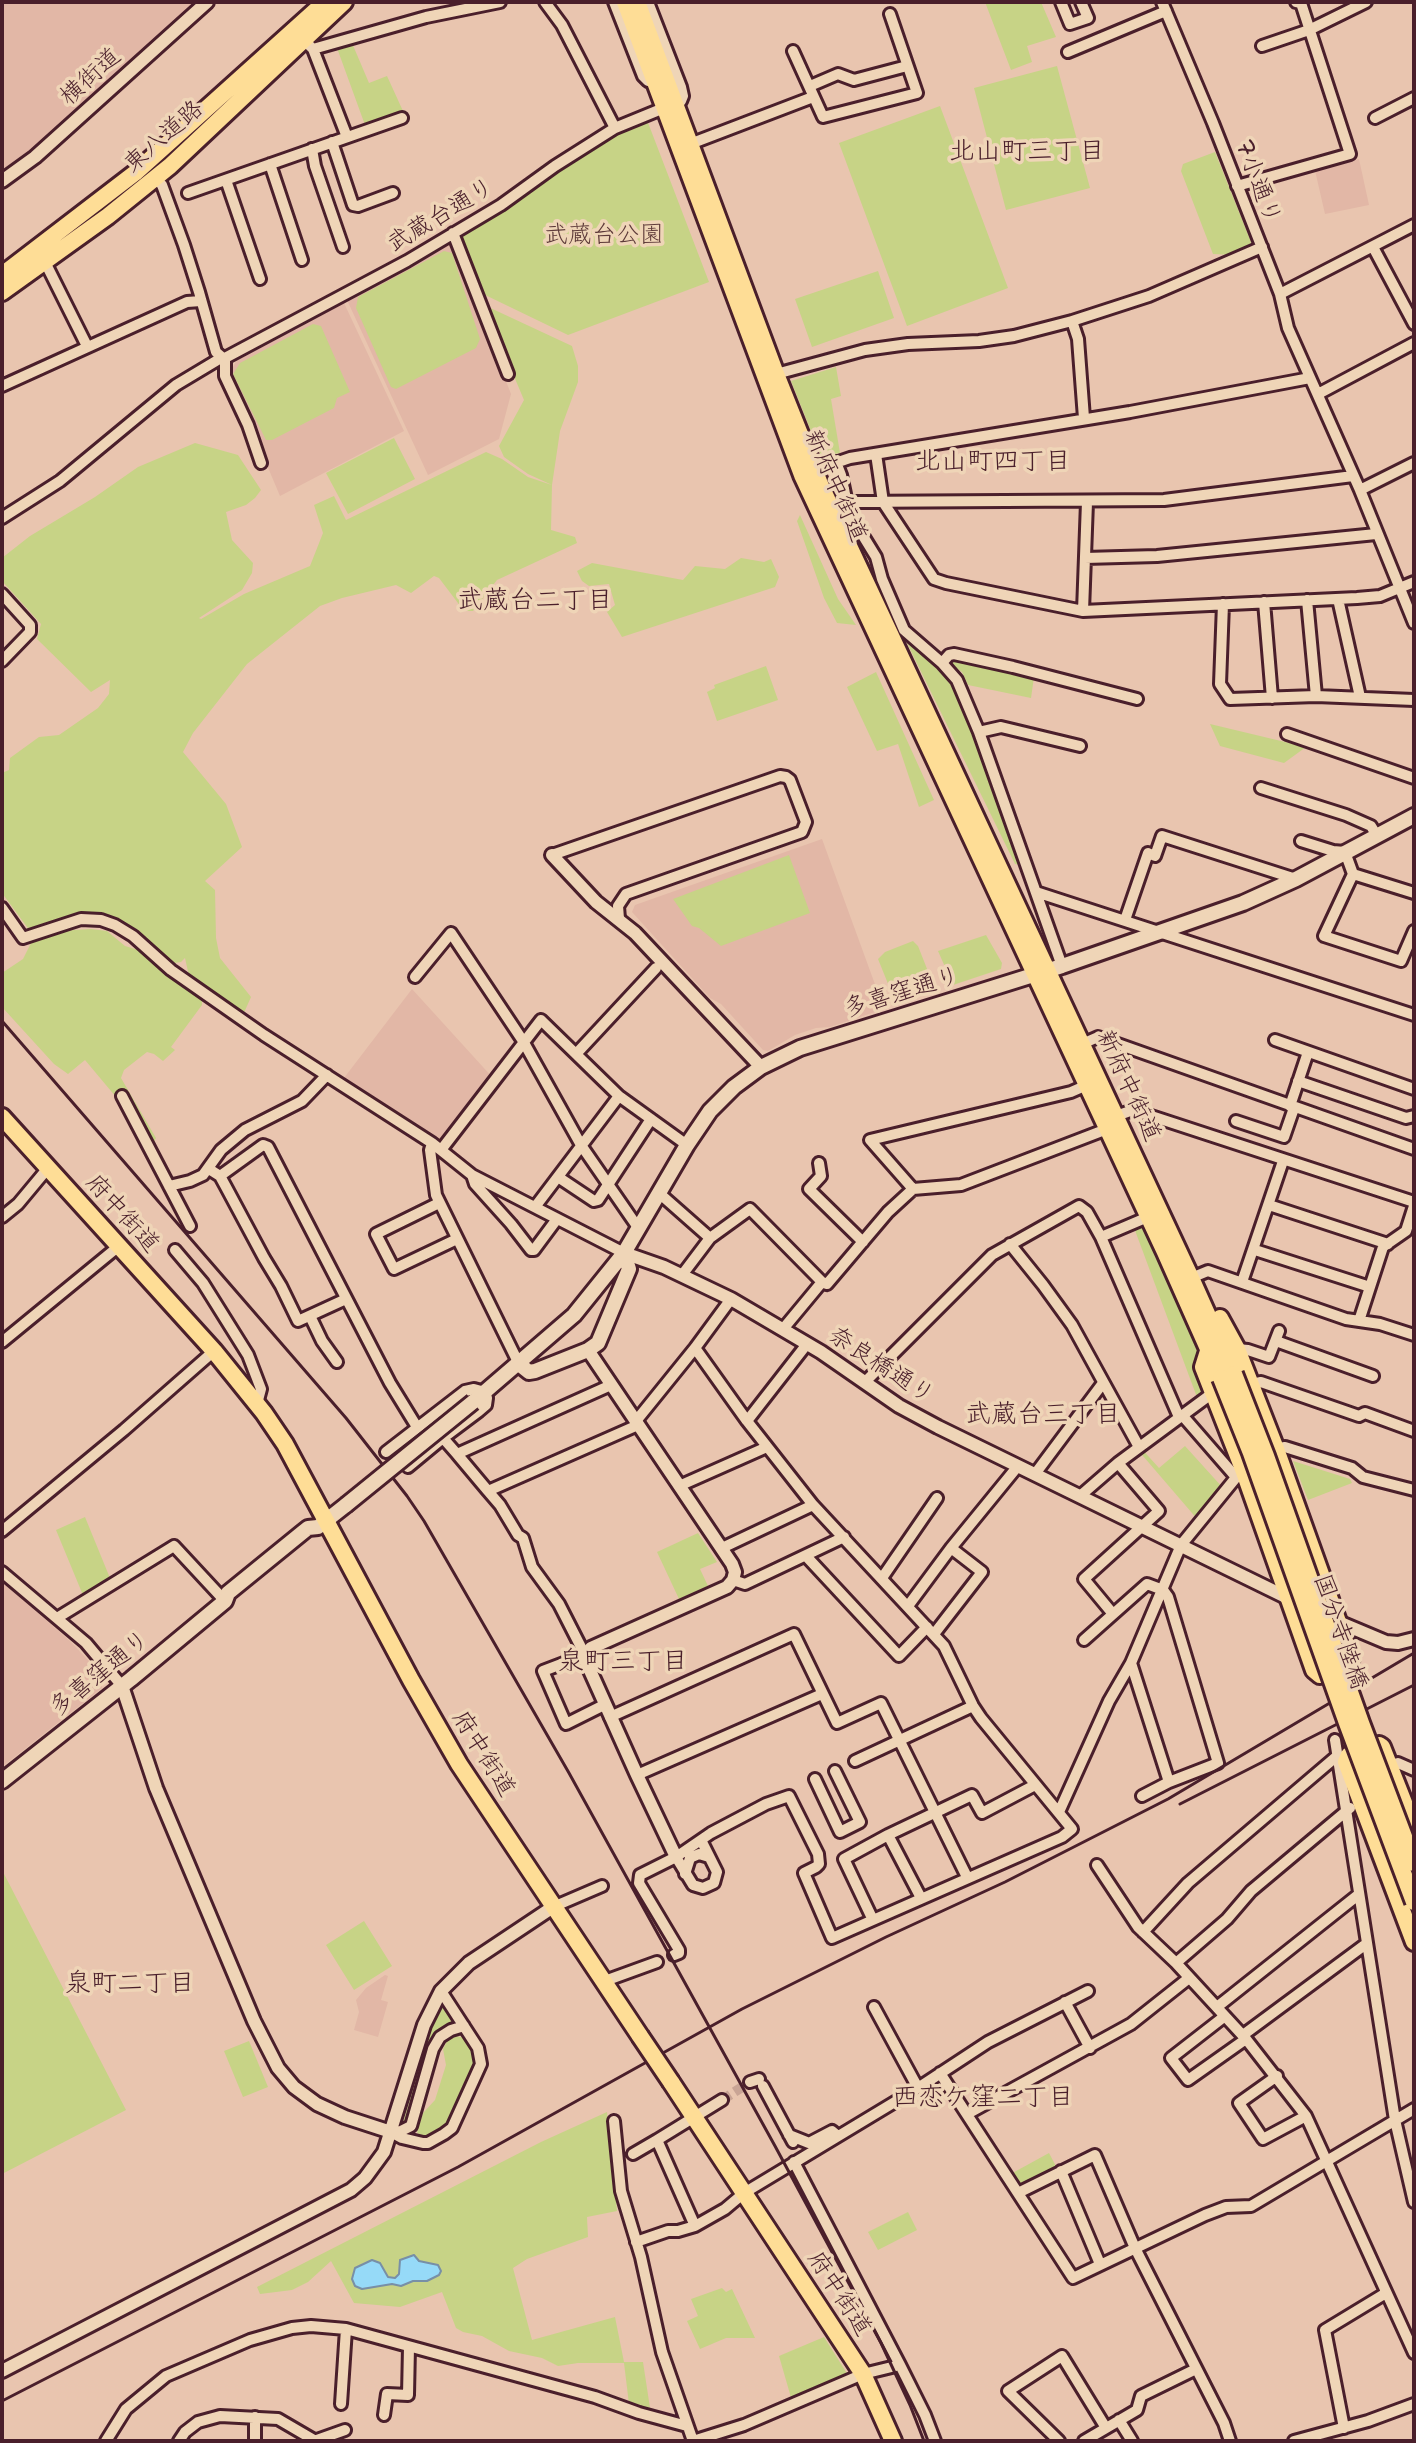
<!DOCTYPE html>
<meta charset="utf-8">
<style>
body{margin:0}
#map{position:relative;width:1416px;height:2443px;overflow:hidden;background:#e9c5af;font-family:"Shantell Sans",sans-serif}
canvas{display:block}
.frame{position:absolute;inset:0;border:4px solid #4a1f2b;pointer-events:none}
</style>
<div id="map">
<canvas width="1416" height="2443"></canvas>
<div class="frame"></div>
</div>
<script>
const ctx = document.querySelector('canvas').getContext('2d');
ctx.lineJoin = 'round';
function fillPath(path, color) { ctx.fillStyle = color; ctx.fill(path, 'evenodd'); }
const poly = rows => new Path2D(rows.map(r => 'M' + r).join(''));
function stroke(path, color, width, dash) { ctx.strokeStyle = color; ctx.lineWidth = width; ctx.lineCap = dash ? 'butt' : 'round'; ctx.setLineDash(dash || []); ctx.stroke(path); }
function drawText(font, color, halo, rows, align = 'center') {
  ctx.font = font + ' "Shantell Sans","Klee One",sans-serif'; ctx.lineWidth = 7; ctx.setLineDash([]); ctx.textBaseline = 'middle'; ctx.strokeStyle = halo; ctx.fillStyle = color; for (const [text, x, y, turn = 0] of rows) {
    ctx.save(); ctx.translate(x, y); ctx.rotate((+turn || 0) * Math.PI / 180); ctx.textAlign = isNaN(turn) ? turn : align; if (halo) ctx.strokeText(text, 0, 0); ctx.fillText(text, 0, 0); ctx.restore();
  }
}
const built = poly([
 [2,2,201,2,148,54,2,177],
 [1359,159,1369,205,1325,214,1314,166],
 [452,242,511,394,499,439,428,475,347,300],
 [344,303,404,431,280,496,229,375,236,361],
 [822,839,884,1009,830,1027,816,1028,795,1035,768,1051,763,1050,721,1004,710,998,632,912,635,905],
 [412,989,493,1078,443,1143,344,1078],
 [2,1582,70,1641,102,1675,102,1688,2,1767],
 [385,1975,388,1976,381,2000,388,2002,378,2037,354,2030,359,2012,356,2000,366,1988]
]);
const green = poly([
 [985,2,1041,2,1056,37,1027,46,1032,62,1011,70],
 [352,43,369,83,387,76,403,111,365,125,337,48],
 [1057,66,1090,188,1006,210,974,88],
 [940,106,1008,288,907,326,839,143],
 [647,120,709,282,568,335,481,293,459,236,486,220,614,136],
 [1215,152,1251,242,1249,248,1233,255,1213,254,1181,171,1183,164],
 [444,251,452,253,480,339,476,348,396,389,391,387,356,308,358,297],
 [878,271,894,318,812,347,795,299],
 [484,305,572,346,578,366,578,382,560,431,552,485,551,530,575,537,577,543,497,580,473,611,464,611,439,578,434,576,411,593,396,585,342,598,320,606,247,664,193,733,183,752,226,804,242,847,205,881,215,890,216,938,220,958,251,997,243,1015,189,976,185,958,181,962,168,964,100,916,30,931,2,893,2,773,9,770,10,758,39,737,59,735,98,708,109,694,110,680,91,692,37,639,41,624,2,581,2,558,30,536,95,497,138,467,195,443,238,455,261,490,255,498,246,505,226,512,232,540,253,563,252,573,242,590,199,618,201,619,244,594,310,566,323,533,314,505,334,496,346,520,486,452,502,459,528,477,552,485,528,474,504,457,499,446,524,400],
 [313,324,321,326,350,392,337,398,334,408,272,440,266,440,233,374,240,363],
 [836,367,841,396,831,399,840,453,821,456,791,381],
 [394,438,415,479,348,514,326,473],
 [800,515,838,599,856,625,837,623,824,598,797,521],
 [741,558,764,562,771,559,779,577,775,587,622,637,607,612,615,605,609,584,589,586,582,581,577,571,592,563,683,580,695,566,725,569],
 [906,641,952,680,1021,865,1015,864],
 [953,660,1034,677,1031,698,968,685,962,672,952,665],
 [766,666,778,700,717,721,707,692,715,688,714,685],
 [876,672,934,800,919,807,898,744,877,751,847,687],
 [1210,724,1306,747,1284,763,1220,746],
 [789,855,810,913,721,946,699,928,692,926,673,899],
 [91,929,107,931,125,946,142,951,202,996,202,1005,171,1047,175,1050,163,1061,154,1054,147,1052,124,1070,121,1078,156,1138,152,1145,127,1102,116,1097,85,1060,68,1074,54,1064,2,1007,2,973,23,959,33,939,59,931],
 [986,935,1002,963,1001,969,953,985,938,951],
 [913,941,918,946,933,984,896,998,893,996,878,959,885,952],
 [1146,1220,1210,1367,1213,1388,1198,1400,1133,1225],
 [1185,1446,1223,1488,1198,1520,1137,1449,1140,1447,1159,1468],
 [1293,1461,1350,1479,1352,1483,1308,1500],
 [85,1517,112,1583,85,1600,56,1530],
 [698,1533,717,1562,700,1569,708,1586,679,1599,657,1552],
 [2,1870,126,2110,2,2174],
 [364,1921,392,1966,354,1990,326,1945],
 [441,2006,446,2008,456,2024,444,2028,432,2040,405,2125,402,2125,431,2029],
 [456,2036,465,2038,475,2053,475,2062,447,2124,427,2139,421,2138,417,2132,423,2113,435,2100,446,2065,443,2049,448,2039],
 [249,2041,268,2087,243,2097,224,2051],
 [607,2112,617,2211,587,2217,588,2237,527,2259,513,2268,532,2340,615,2317,624,2362,643,2362,650,2408,629,2404,624,2363,578,2363,558,2366,542,2358,509,2351,482,2336,463,2332,456,2328,442,2292,400,2307,354,2303,331,2261,308,2282,292,2290,260,2294,257,2287,541,2142],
 [1049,2153,1059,2172,1023,2190,1007,2176],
 [908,2212,917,2230,878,2250,868,2232],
 [722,2288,726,2292,732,2289,755,2338,726,2338,700,2349,687,2321,698,2316,691,2299],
 [824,2337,848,2375,792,2401,779,2356]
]);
const water = poly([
 [414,2255,419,2261,438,2265,441,2271,439,2275,427,2281,413,2281,401,2286,392,2284,362,2289,355,2286,352,2279,355,2268,372,2260,380,2263,388,2277,395,2278,399,2274,400,2260,414,2255]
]);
const minorTunnel = poly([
 [722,2100,750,2082]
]);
const minor = poly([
 [545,2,562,25,615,128],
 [614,2,643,76,648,81,653,80],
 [1061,2,1070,24,1088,18,1081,2],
 [1162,2,1213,123,1280,294,1288,328,1360,490,1414,623],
 [303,39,313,49,426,17,500,2],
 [1262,46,1309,30,1366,2],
 [313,49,347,137],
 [793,51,823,117,917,93,890,14],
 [1068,52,1166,11],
 [810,86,838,74,854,80,907,66],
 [1375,118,1414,98],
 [332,142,353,205,358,206,393,193],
 [690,144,813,97],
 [312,149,315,166,343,247],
 [270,164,302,260],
 [155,178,162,185,184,245,199,292,216,352,223,358],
 [226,180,260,279],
 [1237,186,1350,154,1301,3,1296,2],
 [188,193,402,118],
 [453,233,508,374],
 [1373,247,1414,324],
 [45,262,87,346],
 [1280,294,1414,225],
 [1072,321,1078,339,1084,418],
 [225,358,407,261,501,205,555,166,615,128,681,101,683,96,681,87,648,2],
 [225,358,225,376,248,425,261,463],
 [776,374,865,350,908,344,979,341,1014,336,1072,321,1149,296,1262,247],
 [2,386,187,302,201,301],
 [1318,394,1414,343],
 [876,454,883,502,934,579,946,583,1083,611,1357,598,1380,596,1414,582],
 [836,462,841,475,849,513,876,557,882,579,904,630,942,663,957,680,979,732,1062,966],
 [809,472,850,458,1130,412,1310,378],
 [1360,490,1414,463],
 [846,502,1164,500,1353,476],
 [2,518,60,481,176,385,221,358],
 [1085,558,1157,556,1376,534],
 [2,594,30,625,30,632,2,661],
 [1338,599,1360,697],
 [1307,600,1316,696],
 [1264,602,1272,698],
 [1223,604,1220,684,1230,699,1316,696,1414,700],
 [1083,611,1087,502],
 [942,663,949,655,954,654,1013,667,1137,699],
 [979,732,1001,727,1080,746],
 [1287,734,1414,778],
 [1261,788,1346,815,1371,826,1377,836],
 [1301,841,1333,851,1345,852,1353,874,1324,936,1401,961,1414,931],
 [552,855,780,776,786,777,790,780,806,822,802,832,626,894,618,906,619,919],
 [1353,874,1414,893],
 [1036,892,1414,1015],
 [2,908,23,938,81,919,101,920,115,925,133,936,171,970,264,1035,432,1143,472,1175,624,1253],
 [1125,920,1148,853,1155,856,1162,836,1296,879],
 [415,977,451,933,523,1041,581,1145,639,1229],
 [1275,1040,1414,1089],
 [1082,1044,1098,1037,1414,1149],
 [576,1054,656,968],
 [1298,1081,1406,1118,1414,1116],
 [122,1096,190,1226],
 [1290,1106,1308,1052],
 [1116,1116,1133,1110,1414,1202],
 [1236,1121,1284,1137,1294,1108],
 [432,1143,430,1150,436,1195,519,1364],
 [441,1150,541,1020,619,1096,687,1145],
 [819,1163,821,1176,809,1189,863,1242],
 [209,1169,220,1176,226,1187,264,1258,281,1286,298,1321,346,1299],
 [472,1175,475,1184,511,1224,531,1250,534,1250,557,1219],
 [220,1176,263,1145,268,1147,390,1383,417,1427],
 [558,1177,594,1201,598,1200,651,1119],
 [169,1186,190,1181,203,1175,221,1150,245,1130,302,1101,327,1075],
 [913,1189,870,1140,1071,1092,1087,1085],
 [659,1193,710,1238,750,1209,822,1282],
 [439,1203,376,1234,394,1269,457,1239],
 [1269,1205,1388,1244],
 [535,1207,619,1096],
 [2,1217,18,1204,48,1168],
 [1101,1237,1148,1217],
 [1010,1244,1043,1285,1072,1325,1139,1447],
 [175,1250,203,1283,248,1355,261,1389,257,1404],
 [1255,1250,1370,1287,1359,1321],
 [682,1275,710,1238],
 [1191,1278,1208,1271,1346,1319,1380,1324,1414,1335],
 [1242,1282,1283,1161],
 [1370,1287,1383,1247,1406,1231,1414,1206],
 [310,1316,322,1341,337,1362],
 [783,1329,822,1282,827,1284,888,1212,913,1189,961,1185,1107,1129],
 [1276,1341,1373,1376],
 [2,1342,119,1246],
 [1237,1349,1248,1350,1269,1357,1279,1331],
 [865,1382,992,1255,1079,1206,1087,1212,1101,1237,1179,1417],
 [1252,1384,1261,1382,1359,1416,1365,1413,1414,1431],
 [1182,1415,1235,1476],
 [636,1421,695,1348,731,1299],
 [747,1421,807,1344],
 [1276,1449,1285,1447,1352,1468,1363,1477,1414,1490],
 [386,1452,465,1391,474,1389,485,1392,487,1398,486,1405,479,1411,443,1438,457,1454,611,1385],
 [457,1454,488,1491,638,1425],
 [408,1467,443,1438],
 [1035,1474,1103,1383],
 [679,1486,767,1447],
 [488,1491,500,1505,518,1535,523,1538,532,1567,559,1604,585,1655,543,1671,566,1724,604,1705],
 [1080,1496,1118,1463,1214,1392],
 [2,1531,124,1430,214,1351],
 [722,1548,813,1505],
 [806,1556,899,1656,927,1627],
 [2,1572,86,1643,122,1686],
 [882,1578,937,1498],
 [733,1580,745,1584,844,1537],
 [908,1606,951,1548,1018,1466],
 [1113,1614,1084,1579,1159,1511,1118,1463],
 [57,1618,174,1546,225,1601],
 [934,1634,982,1572,951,1548],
 [1084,1640,1147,1584,1163,1590,1168,1597,1218,1763,1169,1782,1142,1796],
 [1131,1663,1169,1782],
 [610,1717,794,1634,837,1723,881,1703,967,1877],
 [1335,1740,1395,2120,1414,2202],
 [855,1761,973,1706],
 [1390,1765,1398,1763,1414,1770],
 [637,1775,822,1694],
 [815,1779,840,1832,860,1822,835,1771],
 [1059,1812,1109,1701,1131,1663,1181,1545,1243,1469],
 [888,1835,972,1795,982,1813,1035,1785],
 [676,1857,693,1885,703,1888,714,1883,717,1872,701,1840],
 [1097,1865,1138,1927,1176,1963,1246,2039,1306,2116,1414,2353],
 [685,1874,690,1858,699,1854,709,1857],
 [553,1907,602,1886],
 [872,1918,844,1859,888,1835,921,1898],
 [1143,1932,1188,1883,1337,1756],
 [674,1955,679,1953,679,1950,639,1883,640,1875,676,1857,711,1833,766,1804,789,1796,818,1854,819,1864,816,1867,804,1873,832,1938,1062,1837,1072,1829,981,1718,973,1706,944,1646,813,1505,747,1421,695,1348],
 [1176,1963,1227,1919,1251,1891,1350,1808],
 [602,1982,657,1962],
 [1065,2002,1090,2048],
 [874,2007,918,2088],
 [1217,2007,1358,1895],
 [1225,2016,1171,2058,1188,2080,1246,2039],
 [1243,2035,1366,1944],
 [940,2073,1073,2278,1205,2215,1226,2207,1251,2206,1414,2109],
 [1277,2076,1239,2103,1263,2139,1306,2116],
 [750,2082,759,2079],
 [763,2086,793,2142],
 [967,2114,1131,2024,1189,1978],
 [614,2121,621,2191,641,2257,662,2352,693,2441],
 [391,2132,402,2138,423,2143,428,2143,444,2134,452,2128,481,2064,478,2048,441,1991],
 [391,2132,401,2131,411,2126,433,2049,440,2037,451,2030,464,2026],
 [789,2135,809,2143,832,2131,838,2136],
 [633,2154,657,2140],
 [794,2162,900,2365,925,2415,935,2441],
 [1061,2171,1100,2264],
 [1018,2193,1095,2155,1135,2248,1224,2423,1230,2441],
 [695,2226,657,2140,722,2100],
 [636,2242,668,2231,678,2231,695,2226,725,2209,744,2193,918,2088,988,2042,1088,1991],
 [341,2404,346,2329],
 [384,2415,387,2394,408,2395,409,2347],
 [1119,2420,1132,2441],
 [1344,2428,1325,2330,1386,2293],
 [106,2441,126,2409,166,2376,250,2340,292,2328,311,2326,346,2329,595,2397,639,2413,687,2426],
 [179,2441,185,2432,198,2422,220,2416,278,2419,314,2440],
 [255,2441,255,2417],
 [314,2441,345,2430],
 [693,2441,744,2425,863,2374,900,2365],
 [1059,2441,1008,2391,1062,2356,1106,2428],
 [1084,2441,1137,2410,1141,2396,1196,2369],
 [1294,2441,1368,2421,1414,2404]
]);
const tertiary = poly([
 [2,181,35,157,207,2],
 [552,855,596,902,635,933,761,1067],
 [624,1253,664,1267,731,1299,821,1352,899,1406,938,1427,1290,1599],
 [588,1350,732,1564,735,1572,733,1580,727,1587,591,1648,584,1657,637,1775,676,1857],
 [1336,1621,1386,1642,1398,1643,1414,1639],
 [122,1686,156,1788,254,2021,278,2068,294,2087,317,2104,345,2117,391,2132],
 [2,2371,351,2190,365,2178,384,2152,424,2025,441,1991,469,1963,553,1907]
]);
const secondary = poly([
 [519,1364,529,1372,535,1371,588,1350,598,1343,629,1269,624,1253],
 [473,1402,574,1315,624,1253,687,1145,710,1111,734,1087,761,1067,800,1048,1062,966,1243,903,1296,879,1414,816],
 [318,1527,346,1505],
 [2,1781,131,1679,225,1601,228,1593,303,1532,308,1528,318,1527]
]);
const primary = poly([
 [625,2,802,475,1165,1252,1221,1378],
 [637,2,776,374,820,484,1191,1278,1234,1374],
 [2,275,135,173,325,2],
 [2,292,108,216,170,166,344,2],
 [2,1117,214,1351,264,1413,285,1444,411,1680,459,1764,640,2036],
 [1209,1348,1203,1367,1243,1469,1314,1670,1320,1675,1348,1665,1351,1658,1276,1449,1237,1349,1220,1318],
 [1414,1828,1382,1747,1379,1745,1349,1755,1346,1762,1414,1942],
 [671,2082,863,2374,893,2441]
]);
const rail = poly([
 [2,1021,346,1418,407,1496,424,1521,569,1773,775,2146,881,2343,910,2405,924,2441],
 [1180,1804,1414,1685],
 [2,2401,458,2167,742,2009,886,1937,1005,1882,1168,1799,1414,1653]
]);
const secondaryBridge = poly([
 [346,1505,473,1402]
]);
const primaryBridge = poly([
 [1234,1374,1266,1456,1361,1723,1414,1863],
 [1221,1378,1251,1453,1347,1723,1414,1902],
 [640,2036,671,2082]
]);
const streetNames = [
 ["横街道",91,77,-42],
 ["東八道路",164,137,-41],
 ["7小通り",1257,182,69],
 ["武蔵台通り",441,216,-31],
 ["新府中街道",835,486,66],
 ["多喜窪通り",902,993,-17],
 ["新府中街道",1128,1086,65],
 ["府中街道",122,1214,48],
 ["奈良橋通り",881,1366,33],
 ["国分寺陸橋",1340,1632,71],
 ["多喜窪通り",100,1674,-39],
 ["府中街道",483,1754,58],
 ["府中街道",839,2294,57]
];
const parkNames = [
 ["武蔵台公園",604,236]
];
const neighbourhoodNames = [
 ["北山町三丁目",1027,152],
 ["北山町四丁目",993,462],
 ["武蔵台二丁目",535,601],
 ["武蔵台三丁目",1043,1415],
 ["泉町三丁目",623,1662],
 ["泉町二丁目",130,1984],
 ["西恋ケ窪二丁目",983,2098]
];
fillPath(built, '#e2b7a6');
fillPath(green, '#c7d386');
fillPath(water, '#96daf8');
stroke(water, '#788fa6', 2);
stroke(minorTunnel, '#c9a495', 10, [10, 5]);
stroke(minor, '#4a1f2b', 16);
stroke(tertiary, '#4a1f2b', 18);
stroke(secondary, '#4a1f2b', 20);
stroke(primary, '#4a1f2b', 22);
stroke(minor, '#efd5b7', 10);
stroke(tertiary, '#efd5b7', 12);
stroke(secondary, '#efd5b7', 14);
stroke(primary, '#fedd96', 16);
stroke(rail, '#4a1f2b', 3);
stroke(secondaryBridge, '#4a1f2b', 20, []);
stroke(primaryBridge, '#4a1f2b', 22, []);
stroke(secondaryBridge, '#efd5b7', 14);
stroke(primaryBridge, '#fedd96', 16);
drawText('24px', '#4a1f2b', '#efd5b7', streetNames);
drawText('24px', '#5d3a39', '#efd5b7', parkNames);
drawText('26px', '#4a1f2b', '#efd5b7', neighbourhoodNames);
</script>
